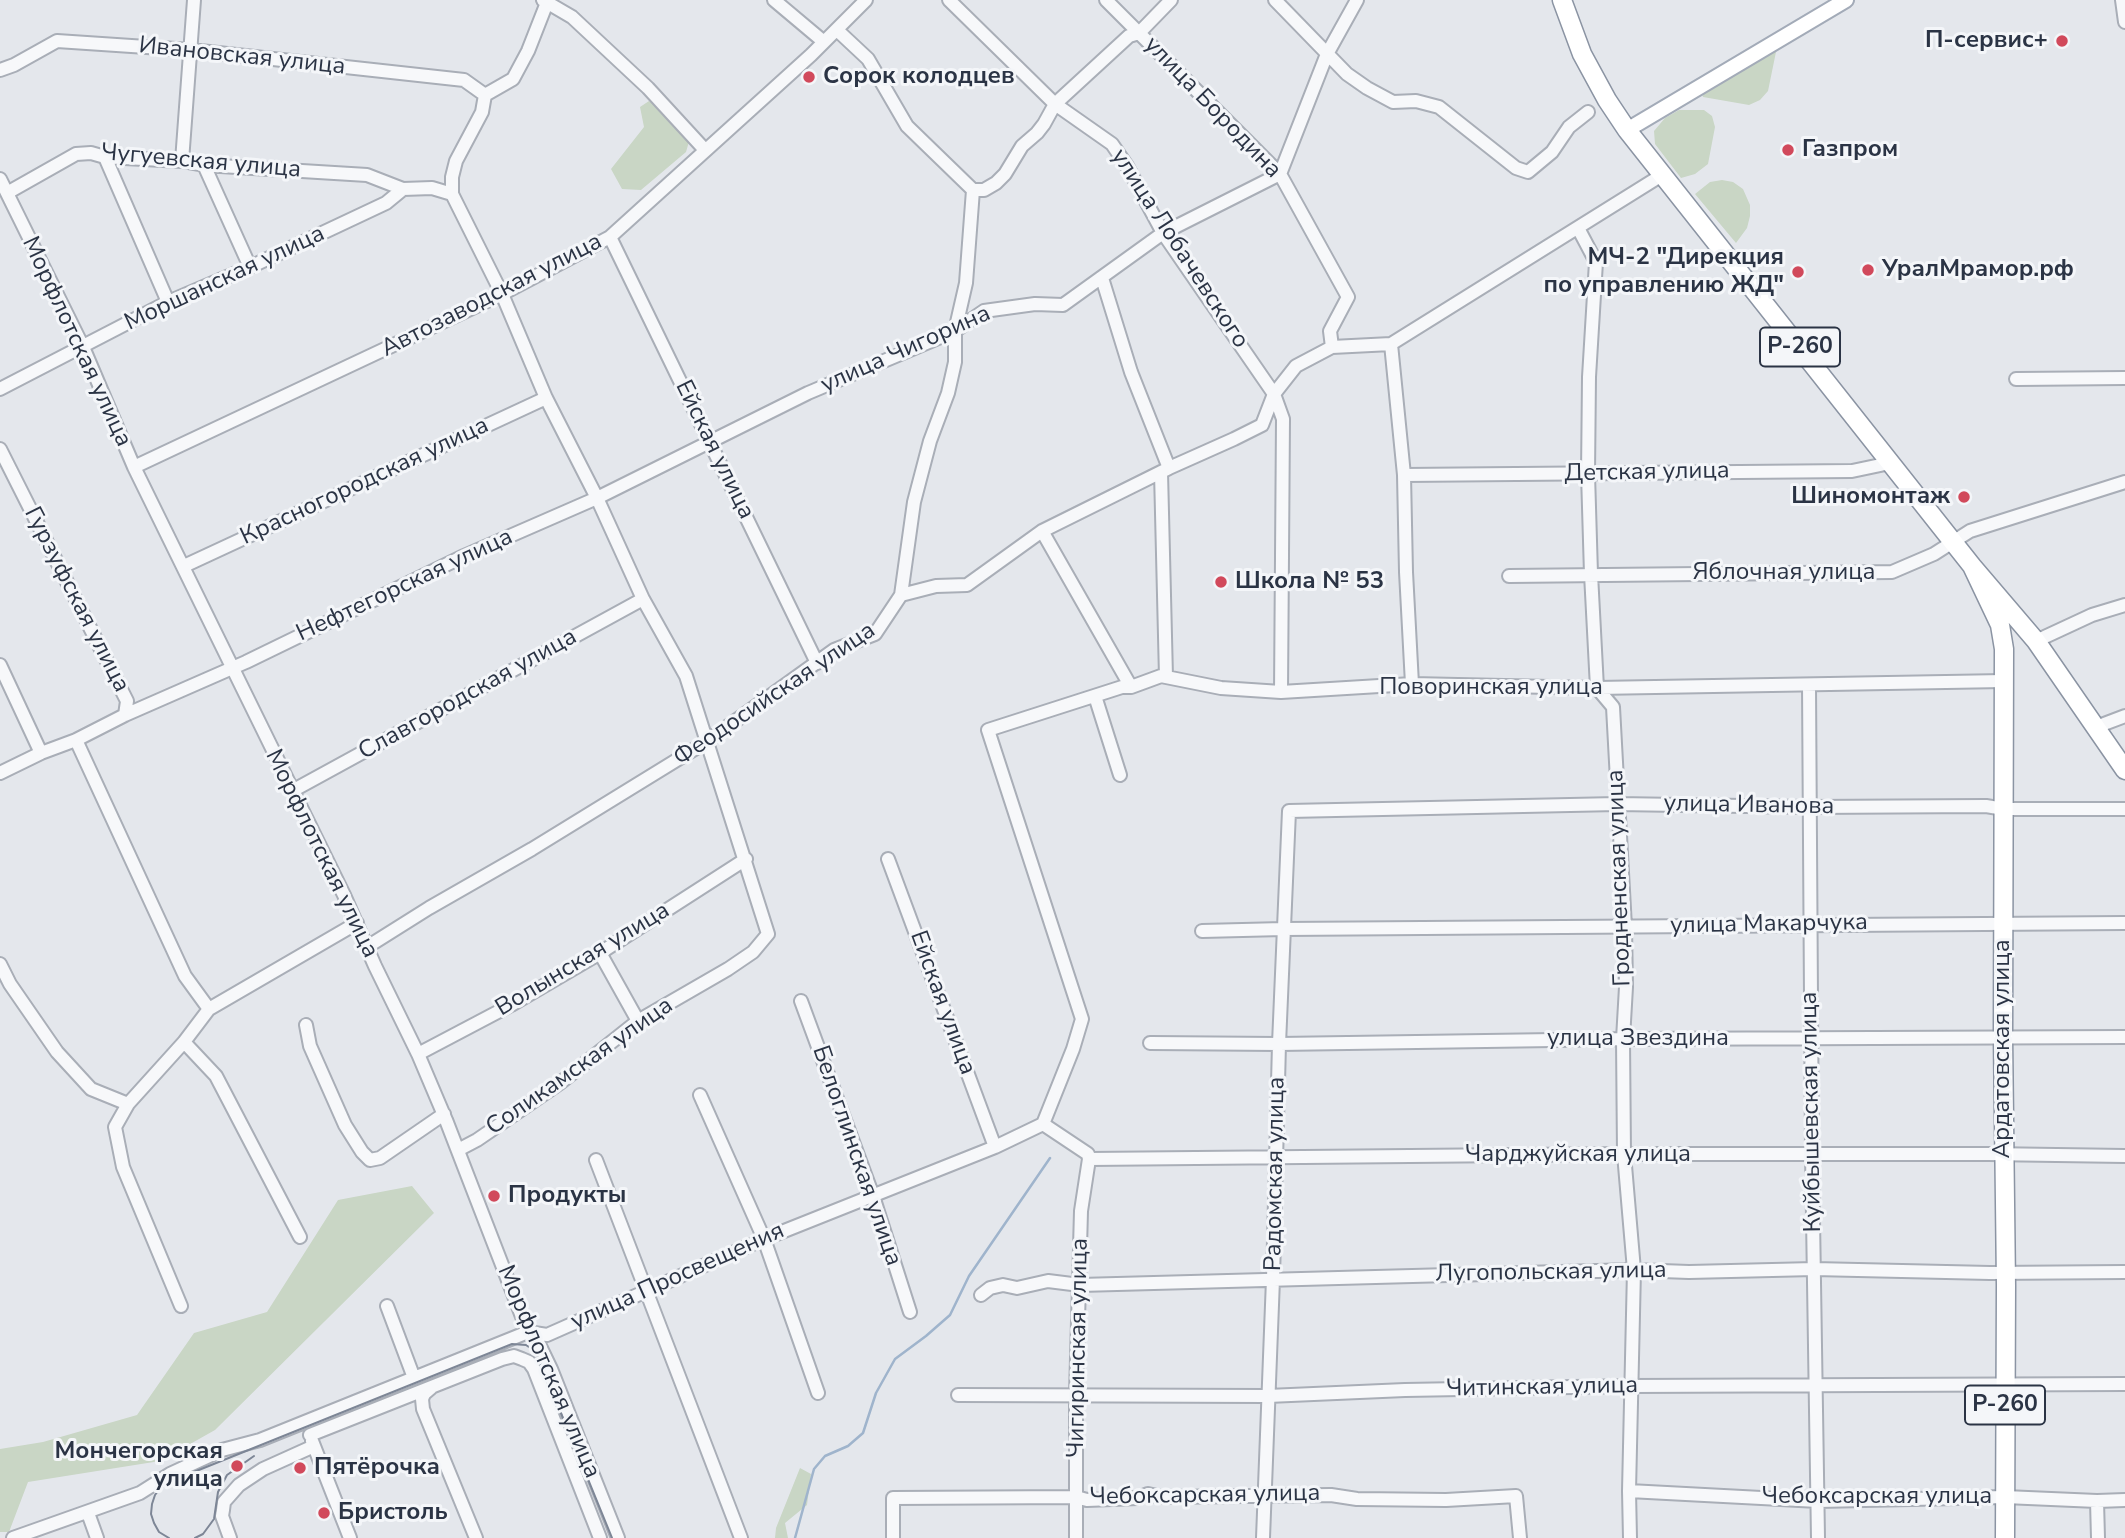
<!DOCTYPE html>
<meta charset="utf-8">
<style>
body{margin:0}
canvas{display:block;background:#e4e7ec}
</style>
<canvas width="2125" height="1538"></canvas>
<script>
const ctx = document.querySelector('canvas').getContext('2d');
ctx.lineJoin = 'round';
function fillPath(path, color) { ctx.fillStyle = color; ctx.fill(path, 'evenodd'); }
const poly = rows => new Path2D(rows.map(r => 'M' + r).join(''));
function stroke(path, color, width, dash) { ctx.strokeStyle = color; ctx.lineWidth = width; ctx.lineCap = dash ? 'butt' : 'round'; ctx.setLineDash(dash || []); ctx.stroke(path); }
function drawText(font, color, halo, rows, align = 'center') {
  ctx.font = font + ' "Nunito Sans",sans-serif'; ctx.lineWidth = 6; ctx.setLineDash([]); ctx.textBaseline = 'middle'; ctx.strokeStyle = halo; ctx.fillStyle = color; for (const [text, x, y, turn = 0] of rows) {
    ctx.save(); ctx.translate(x, y); ctx.rotate((+turn || 0) * Math.PI / 180); ctx.textAlign = isNaN(turn) ? turn : align; if (halo) ctx.strokeText(text, 0, 0); ctx.fillText(text, 0, 0); ctx.restore();
  }
}
const green = poly([
 [1777,47,1768,91,1760,100,1749,105,1703,97,1702,93],
 [649,101,684,125,690,138,686,152,641,190,622,189,611,169,644,127,640,107],
 [1679,110,1704,110,1712,116,1715,127,1708,164,1695,174,1681,178,1655,144,1654,131,1665,118],
 [1722,180,1733,182,1743,189,1750,205,1750,216,1747,228,1736,243,1695,194,1710,182],
 [412,1186,434,1213,215,1430,160,1461,28,1482,9,1532,0,1532,0,1449,43,1442,137,1415,194,1333,267,1312,338,1200],
 [800,1468,811,1474,807,1505,785,1523,788,1538,775,1538,776,1528]
]);
const stream = poly([
 [795,1538,814,1469,825,1456,848,1446,863,1433,876,1393,895,1359,926,1336,950,1315,969,1276,1050,1158]
]);
const minor = poly([
 [543,0,572,17,648,88,705,150],
 [774,0,824,42],
 [949,0,1055,104,1112,144,1127,166,1163,233,1274,394,1283,419,1281,692],
 [1275,0,1347,74,1367,88,1393,102,1416,101,1439,107,1516,168,1528,172,1552,152,1569,127,1588,112],
 [2122,0,2125,22],
 [837,30,868,59,907,126,973,190,966,283,955,331,955,362,948,393,930,441,914,502,901,595],
 [0,70,14,65,57,41,191,50,464,80,485,95],
 [105,157,168,302],
 [182,161,194,0],
 [204,165,250,267],
 [0,179,83,347,134,467,344,895,375,966,418,1054,446,1120,528,1332,538,1342,551,1369,618,1538],
 [973,190,984,190,996,183,1005,174,1022,146,1037,133,1044,124,1055,104,1129,36,1139,33,1171,0],
 [7,193,76,154,91,153,105,157,182,161,204,165,367,175,403,189],
 [1578,228,1596,262,1589,377,1588,474,1591,574,1597,688,1613,707,1625,927,1626,987,1623,1039,1624,1154,1634,1270,1629,1491,1630,1538],
 [610,237,817,663],
 [1102,278,1131,372,1169,468],
 [1391,344,1404,475,1406,572,1412,684],
 [1332,347,1391,344,1662,175],
 [2016,379,2125,378],
 [0,389,168,302,250,267,386,203,403,189,432,188,452,194],
 [0,449,127,701,125,715],
 [134,467,502,294,610,237,811,55,866,0],
 [1161,472,1166,677],
 [1404,475,1852,471,1890,463],
 [1042,531,1131,687],
 [184,566,546,398],
 [1509,576,1892,572,1934,554,1970,531,2125,482],
 [2036,641,2092,615,2125,605],
 [0,665,41,753],
 [1809,685,1812,1154,1818,1538],
 [1095,696,1120,775],
 [2096,727,2125,716],
 [76,740,185,976,209,1009],
 [0,773,41,753,76,740,125,715,246,662,464,556,597,498,808,393,955,331,984,311,1035,304,1063,305,1163,233,1280,174,1327,54,1357,0],
 [292,791,643,599],
 [888,859,995,1147],
 [1202,931,1283,929,2125,923],
 [367,947,429,908,532,849,706,742,834,650,875,634,901,595,936,586,967,585,1042,531,1169,468,1234,439,1262,425,1274,394,1296,366,1332,347,1330,331,1348,297,1280,174,1106,0],
 [600,953,638,1021],
 [0,964,10,984,57,1052,91,1089,128,1104,115,1127,123,1167,181,1306],
 [801,1001,873,1196,910,1312],
 [306,1025,310,1046,345,1125,362,1152,370,1160,380,1158,444,1114],
 [184,1042,216,1076,300,1237],
 [1150,1043,1279,1044,1623,1039,2125,1037],
 [418,1054,511,1005,600,953,746,859],
 [700,1095,764,1239,818,1393],
 [128,1104,184,1042,209,1009,357,923],
 [1043,1124,1088,1154,1089,1159,1624,1154,1988,1154,2125,1156],
 [458,1150,477,1140,560,1083,638,1021,728,969,753,952,768,934,686,676,643,599,597,498,546,398,502,294,452,194,452,177,456,161,482,112,485,95,513,79,528,51,548,0],
 [596,1160,741,1538],
 [981,1295,990,1288,1003,1285,1017,1288,1048,1281,1080,1285,1634,1270,1689,1272,1814,1269,1990,1273,2125,1272],
 [387,1306,414,1378],
 [431,1388,424,1394,422,1399,423,1409,476,1538],
 [958,1395,1268,1396,1405,1390,1630,1386,2125,1384],
 [310,1435,502,1359,514,1356,522,1359,529,1362,534,1369,600,1538],
 [312,1441,350,1538],
 [1629,1491,1818,1501,2005,1497,2097,1501,2125,1500],
 [2097,1501,2098,1538],
 [88,1513,97,1538],
 [13,1538,140,1493,170,1474,222,1450,260,1440,528,1332,547,1335,764,1239,995,1147,1043,1124,1073,1049,1082,1019,988,730,1122,687,1131,687,1161,676,1221,688,1281,692,1412,684,1597,688,2004,681],
 [230,1538,222,1516,223,1510,224,1502,239,1485,263,1469,314,1446],
 [893,1538,893,1498,1076,1497,1087,1500,1138,1498,1148,1494,1161,1497,1331,1495,1357,1499,1446,1500,1516,1496,1520,1538],
 [1076,1538,1076,1394,1081,1211,1089,1159],
 [1263,1538,1273,1279,1279,1044,1289,811,1617,804,1809,807,1986,806,2004,809,2125,809]
]);
const major = poly([
 [1627,130,1846,0]
]);
const highway = poly([
 [1562,0,1582,54,1607,100,1627,130,1972,566,2036,641,2125,770],
 [1972,566,2000,625,2004,649,2003,1037,2006,1285,2005,1538]
]);
const tram = poly([
 [169,1538,159,1532,154,1523,151,1514,152,1504,155,1495,161,1487,169,1482,512,1344,526,1345,536,1352,612,1538],
 [195,1538,203,1534,214,1519,218,1492,227,1475,254,1456]
]);
const markers = [
 [2062,41,7,"#d1495b"],
 [809,77,7,"#d1495b"],
 [1788,150,7,"#d1495b"],
 [1868,270,7,"#d1495b"],
 [1798,272,7,"#d1495b"],
 [1964,497,7,"#d1495b"],
 [1221,582,7,"#d1495b"],
 [494,1196,7,"#d1495b"],
 [237,1466,7,"#d1495b"],
 [300,1468,7,"#d1495b"],
 [324,1513,7,"#d1495b"]
];
const shields = [
 [1800,347,80],
 [2005,1405,80]
];
const shieldNames = [
 ["Р-260",1800,347],
 ["Р-260",2005,1405]
];
const poiNames = [
 ["П-сервис+",2048,41,"right"],
 ["Сорок колодцев",823,77],
 ["Газпром",1802,150],
 ["МЧ-2 \"Дирекция",1784,258,"right"],
 ["по управлению ЖД\"",1784,286,"right"],
 ["УралМрамор.рф",1882,270],
 ["Шиномонтаж",1950,497,"right"],
 ["Школа № 53",1235,582],
 ["Продукты",508,1196],
 ["Мончегорская",223,1452,"right"],
 ["улица",223,1480,"right"],
 ["Пятёрочка",314,1468],
 ["Бристоль",338,1513]
];
const streetNames = [
 ["Ивановская улица",242,57,6],
 ["улица Бородина",1212,108,46],
 ["Чугуевская улица",201,162,5],
 ["улица Лобачевского",1179,249,57],
 ["Моршанская улица",225,279,-25],
 ["Автозаводская улица",492,296,-27],
 ["Морфлотская улица",76,342,65],
 ["улица Чигорина",906,350,-24],
 ["Ейская улица",714,450,64],
 ["Детская улица",1647,473,-1],
 ["Красногородская улица",365,482,-25],
 ["Яблочная улица",1784,573],
 ["Нефтегорская улица",405,586,-25],
 ["Гурзуфская улица",76,600,63],
 ["Поворинская улица",1491,688],
 ["Славгородская улица",468,695,-29],
 ["Феодосийская улица",775,695,-34],
 ["улица Иванова",1749,806,1],
 ["Морфлотская улица",321,854,64],
 ["Гродненская улица",1620,878,-92],
 ["улица Макарчука",1769,925,-1],
 ["Волынская улица",583,960,-31],
 ["Ейская улица",942,1003,70],
 ["улица Звездина",1638,1039],
 ["Ардатовская улица",2003,1049,-90],
 ["Соликамская улица",580,1067,-35],
 ["Куйбышевская улица",1812,1112,-91],
 ["Чарджуйская улица",1578,1155],
 ["Белоглинская улица",856,1156,71],
 ["Радомская улица",1276,1174,-89],
 ["Лугопольская улица",1551,1273,-1],
 ["улица Просвещения",678,1277,-24],
 ["Чигиринская улица",1079,1348,-89],
 ["Морфлотская улица",548,1372,67],
 ["Читинская улица",1542,1388,-1],
 ["Чебоксарская улица",1205,1496,-1],
 ["Чебоксарская улица",1877,1497]
];
fillPath(green, '#c9d6c5');
stroke(stream, '#9fb4cc', 2.5);
stroke(minor, '#a9aeb7', 16);
stroke(major, '#a3abb8', 18);
stroke(highway, '#8b94a3', 21);
stroke(minor, '#f7f8fa', 12);
stroke(major, '#fff', 14);
stroke(highway, '#fff', 18);
stroke(tram, '#7d8696', 2);
for (const [x, y, r, color] of markers) { const dot = new Path2D(); dot.arc(x, y, r, 0, 2 * Math.PI); ctx.fillStyle = color; ctx.fill(dot); stroke(dot, '#f4f6f9', 2.5); }
for (const [x, y, w] of shields) { const box = new Path2D(); box.roundRect(x - w / 2, y - 19.5, w, 39, 5); ctx.fillStyle = '#f4f6f9'; ctx.fill(box); stroke(box, '#2b3445', 2); }
drawText('bold 23px', '#2b3445', null, shieldNames);
drawText('bold 24px', '#2b3445', '#f4f6f9', poiNames, 'left');
drawText('24px', '#2b3445', '#f4f6f9', streetNames);
</script>
